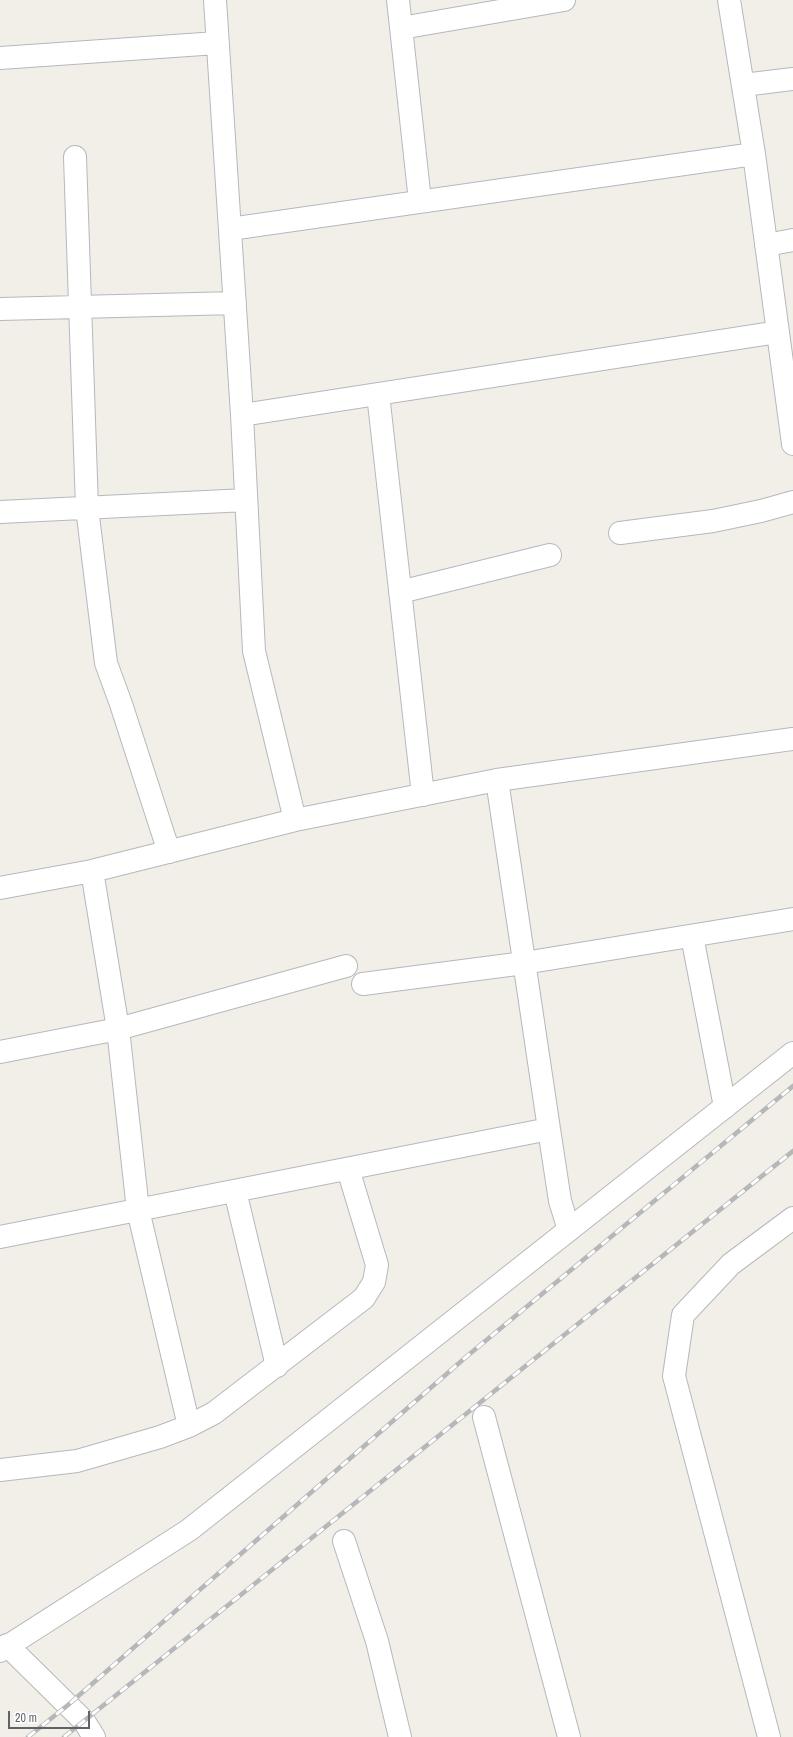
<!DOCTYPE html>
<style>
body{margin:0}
#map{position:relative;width:793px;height:1737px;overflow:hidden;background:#f1efe8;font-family:"Archivo Narrow",sans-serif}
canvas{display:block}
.scale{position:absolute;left:8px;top:1711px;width:82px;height:18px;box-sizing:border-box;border:2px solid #5f6368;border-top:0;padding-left:5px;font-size:12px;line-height:14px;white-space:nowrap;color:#5f6368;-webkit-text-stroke:3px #fff;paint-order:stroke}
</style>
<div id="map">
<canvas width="793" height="1737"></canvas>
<div class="scale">20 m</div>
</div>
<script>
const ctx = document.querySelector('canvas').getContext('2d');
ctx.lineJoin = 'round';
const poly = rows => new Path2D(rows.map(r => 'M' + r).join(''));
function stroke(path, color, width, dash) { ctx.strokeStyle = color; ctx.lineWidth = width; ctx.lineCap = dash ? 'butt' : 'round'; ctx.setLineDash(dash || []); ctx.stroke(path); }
const minor = poly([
 [215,0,242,415,254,651,295,820],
 [398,0,420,201],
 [729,0,754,154,793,444],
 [401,28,564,0],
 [0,58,217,43],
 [743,85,793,79],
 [75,157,87,508,106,663,121,704,169,852],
 [230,229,754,154],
 [766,245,793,240],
 [0,309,235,303],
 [378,394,423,795],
 [242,415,778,332],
 [0,512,246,500],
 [620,533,713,521,761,511,793,502],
 [400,592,550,555],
 [497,780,549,1129,560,1201,569,1230],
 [92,871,118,1029,138,1210,189,1426],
 [0,888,92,871,295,820,497,780,793,739],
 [692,936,725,1107],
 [363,984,524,963,793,919],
 [0,1052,118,1029,346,966],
 [235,1191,277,1366],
 [0,1237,549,1129],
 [484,1417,569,1737],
 [0,1470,77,1461,160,1437,189,1426,214,1413,364,1298,374,1282,377,1265,348,1169],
 [344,1541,377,1641,400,1737],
 [769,1737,674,1376,683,1315,731,1264,793,1218]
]);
const tertiary = poly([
 [7,1645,84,1721,94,1737],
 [0,1651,189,1530,793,1053]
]);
const rail = poly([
 [28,1737,68,1705,466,1357,793,1086],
 [64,1737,793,1151]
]);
stroke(minor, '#b5b8bc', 24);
stroke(tertiary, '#b5b8bc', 24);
stroke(minor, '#fff', 22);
stroke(tertiary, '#fff', 22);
stroke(rail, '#b6b7b8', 4.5);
stroke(rail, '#fff', 3, [9]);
</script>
